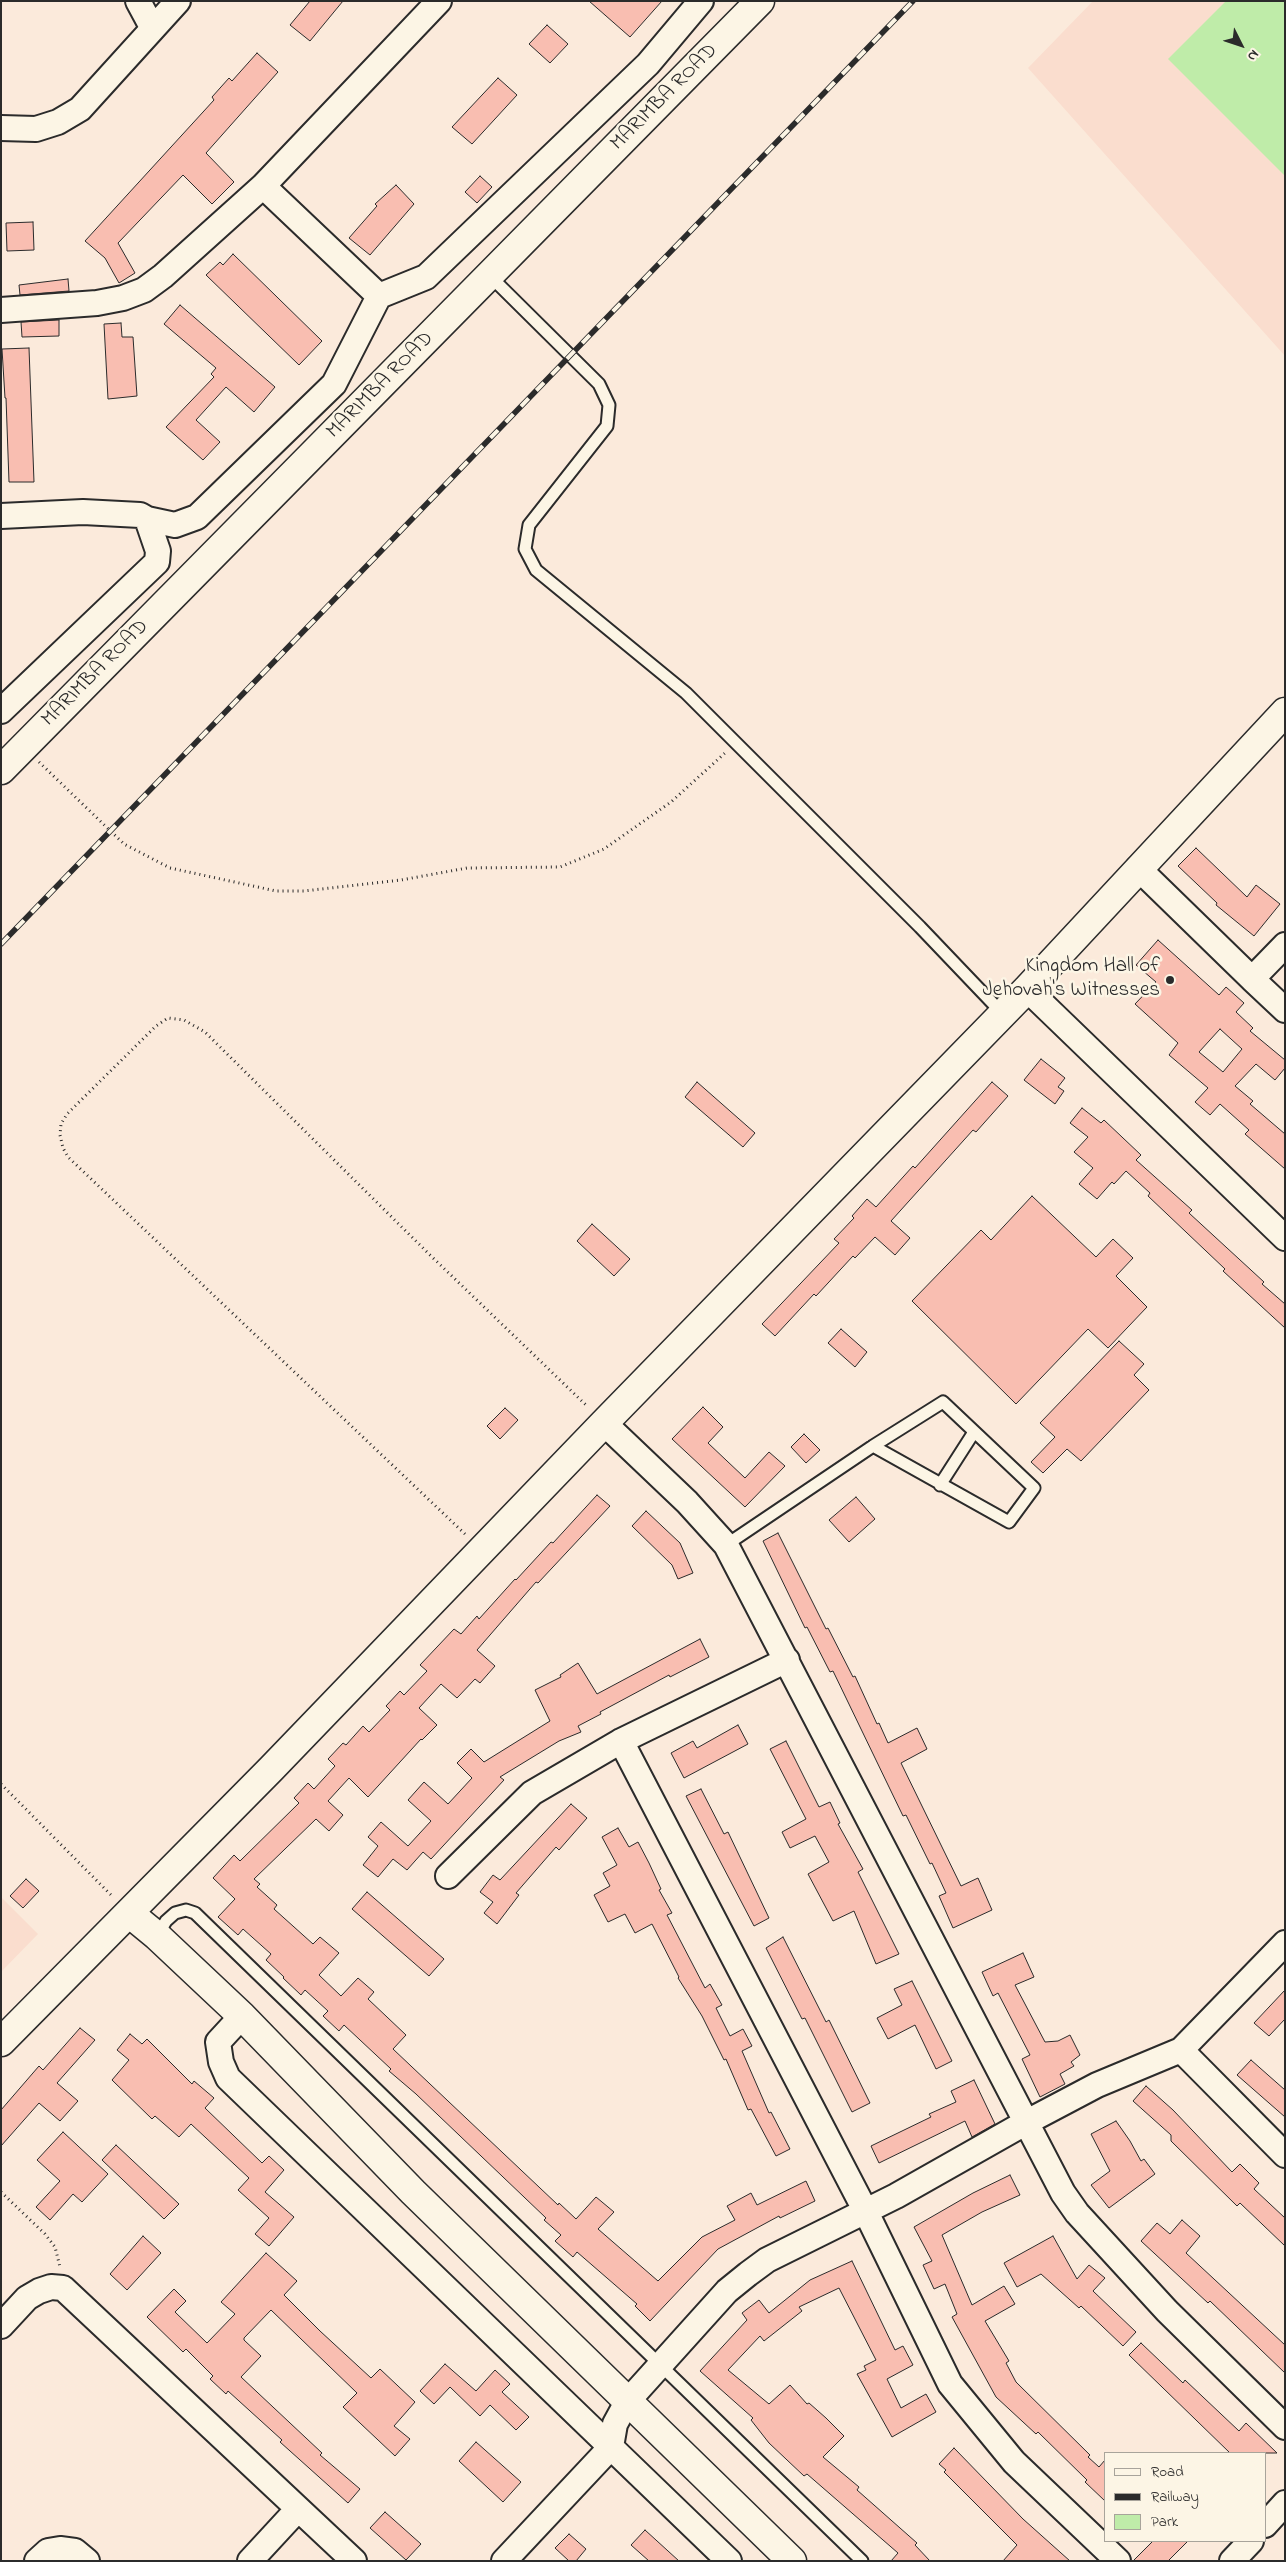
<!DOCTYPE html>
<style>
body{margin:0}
#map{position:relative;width:1286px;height:2562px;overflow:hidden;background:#fbeadb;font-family:"Indie Flower",sans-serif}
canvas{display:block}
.frame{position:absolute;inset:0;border:2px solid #2b2b2b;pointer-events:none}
.legend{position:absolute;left:1104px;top:2452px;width:162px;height:90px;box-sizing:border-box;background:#fcf5e5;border:1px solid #a8a49b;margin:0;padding:6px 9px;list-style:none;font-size:15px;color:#2b2b2b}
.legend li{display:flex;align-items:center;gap:10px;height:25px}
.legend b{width:25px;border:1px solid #a8a49b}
.north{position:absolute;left:1216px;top:20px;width:50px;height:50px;-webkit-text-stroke:4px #fcf5e5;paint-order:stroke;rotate:131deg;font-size:14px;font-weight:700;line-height:20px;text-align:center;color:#2b2b2b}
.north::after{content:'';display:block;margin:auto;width:18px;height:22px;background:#2b2b2b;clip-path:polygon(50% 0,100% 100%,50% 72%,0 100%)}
</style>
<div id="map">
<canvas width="1286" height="2562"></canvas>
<div class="frame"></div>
<ul class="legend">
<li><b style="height:6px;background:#fcf5e5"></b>Road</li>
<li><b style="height:6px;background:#2b2b2b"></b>Railway</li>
<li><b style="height:14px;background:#bfeca9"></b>Park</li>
</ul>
<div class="north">N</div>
</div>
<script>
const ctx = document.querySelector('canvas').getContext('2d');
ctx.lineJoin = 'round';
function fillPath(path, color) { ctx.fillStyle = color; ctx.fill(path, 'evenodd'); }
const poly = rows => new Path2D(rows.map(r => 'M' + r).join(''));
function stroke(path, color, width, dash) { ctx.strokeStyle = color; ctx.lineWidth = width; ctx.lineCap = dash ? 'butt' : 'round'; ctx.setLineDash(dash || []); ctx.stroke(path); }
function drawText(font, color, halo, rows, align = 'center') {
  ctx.font = font + ' "Indie Flower",sans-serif'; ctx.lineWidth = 5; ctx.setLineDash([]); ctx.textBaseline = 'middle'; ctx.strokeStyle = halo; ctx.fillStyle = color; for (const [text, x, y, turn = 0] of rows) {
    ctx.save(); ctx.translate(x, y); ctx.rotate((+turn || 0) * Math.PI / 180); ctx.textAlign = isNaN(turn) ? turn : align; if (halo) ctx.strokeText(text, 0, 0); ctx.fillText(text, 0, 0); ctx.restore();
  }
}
const built = poly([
 [1093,1,1285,1,1285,356,1028,68],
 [1,1897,38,1934,1,1972]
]);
const green = poly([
 [1226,1,1285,1,1285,176,1168,59]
]);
const building = poly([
 [310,1,343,1,310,41,290,25,310,1],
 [589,1,662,1,630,37,589,1],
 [547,25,568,44,550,63,529,44,547,25],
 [257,53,278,72,206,153,234,182,212,204,183,175,118,243,135,273,119,283,105,258,85,241,214,100,212,97,229,78,232,81,257,53],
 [498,78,517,95,472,144,452,127,498,78],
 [480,176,492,187,477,203,465,192,480,176],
 [396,185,414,204,370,255,349,238,377,206,375,204,396,185],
 [33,222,34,250,7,251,6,223,33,222],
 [233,254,322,341,299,365,206,275,220,262,223,265,233,254],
 [68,279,69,291,20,295,19,285,68,279],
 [180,305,275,387,254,412,226,387,196,420,220,442,203,460,166,427,214,377,211,374,216,368,164,324,180,305],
 [59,320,59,336,22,337,21,322,59,320],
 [121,323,122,337,133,337,137,396,108,399,104,324,121,323],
 [29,348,34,482,9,482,6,398,5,398,2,349,29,348],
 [1196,848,1247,897,1256,885,1280,904,1254,936,1216,905,1217,903,1178,866,1196,848],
 [1158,940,1219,995,1226,987,1244,1003,1236,1012,1253,1028,1250,1031,1285,1060,1285,1068,1275,1080,1256,1064,1235,1086,1253,1101,1250,1104,1285,1134,1285,1169,1245,1134,1249,1130,1220,1104,1210,1115,1195,1102,1208,1088,1169,1055,1178,1043,1135,1004,1156,982,1136,965,1158,940],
 [1220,1029,1242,1049,1223,1072,1199,1052,1220,1029],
 [1041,1059,1065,1078,1058,1087,1064,1091,1055,1104,1024,1080,1041,1059],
 [697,1082,755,1133,743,1147,685,1097,697,1082],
 [992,1082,1008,1096,976,1132,973,1130,891,1221,910,1238,895,1255,875,1237,855,1258,853,1256,816,1296,814,1294,775,1336,762,1324,839,1243,834,1239,854,1218,852,1216,867,1199,876,1207,913,1166,915,1168,992,1082],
 [1082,1108,1101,1123,1104,1120,1141,1155,1136,1160,1192,1210,1189,1213,1264,1282,1262,1284,1285,1304,1285,1328,1223,1271,1225,1269,1148,1196,1150,1193,1126,1171,1114,1184,1112,1182,1097,1199,1079,1184,1093,1168,1074,1152,1088,1137,1070,1123,1082,1108],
 [1032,1196,1096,1257,1113,1239,1133,1258,1116,1276,1147,1307,1108,1348,1088,1329,1016,1404,912,1301,981,1230,991,1240,1032,1196],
 [592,1224,630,1259,614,1276,577,1241,592,1224],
 [841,1329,867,1352,855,1367,828,1343,841,1329],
 [1119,1341,1144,1364,1134,1375,1149,1390,1081,1461,1067,1449,1043,1473,1031,1462,1055,1437,1040,1423,1119,1341],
 [703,1407,723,1427,708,1443,745,1478,769,1452,785,1466,745,1507,672,1439,703,1407],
 [505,1408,518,1420,500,1439,487,1426,505,1408],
 [804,1434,820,1450,806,1463,791,1447,804,1434],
 [597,1495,610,1506,538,1583,536,1582,477,1650,495,1666,480,1683,475,1679,457,1698,441,1684,419,1708,437,1725,422,1740,421,1739,368,1797,349,1778,328,1801,343,1815,329,1831,316,1819,254,1879,260,1884,257,1887,277,1905,274,1909,313,1944,320,1937,339,1953,319,1975,341,1996,358,1978,374,1992,368,1999,406,2035,393,2049,558,2205,559,2203,576,2219,596,2197,614,2212,598,2229,658,2281,702,2237,735,2220,727,2206,751,2193,757,2205,806,2181,815,2201,780,2218,779,2216,718,2249,650,2321,635,2306,637,2304,577,2252,573,2257,555,2241,561,2235,544,2220,546,2218,416,2094,389,2071,391,2069,344,2025,339,2031,323,2016,328,2011,305,1990,301,1995,283,1978,284,1977,266,1960,271,1954,243,1929,238,1935,218,1917,235,1899,213,1878,234,1855,240,1861,299,1803,294,1798,308,1783,314,1789,335,1766,328,1759,343,1743,346,1745,363,1726,369,1732,390,1710,386,1706,400,1691,404,1695,427,1671,420,1665,454,1629,461,1634,477,1616,479,1619,515,1579,516,1580,551,1542,553,1543,597,1495],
 [856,1497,875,1519,849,1542,829,1520,856,1497],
 [646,1511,680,1543,693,1573,678,1579,672,1565,632,1526,646,1511],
 [778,1533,826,1629,828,1628,853,1677,855,1676,877,1724,879,1723,888,1743,917,1728,927,1749,901,1763,961,1886,978,1878,992,1910,953,1928,939,1896,946,1893,932,1863,930,1864,906,1815,903,1816,833,1671,830,1672,807,1627,805,1628,763,1541,778,1533],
 [700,1639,709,1657,670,1677,669,1675,600,1712,601,1714,578,1726,581,1732,559,1741,500,1777,504,1780,431,1859,423,1852,407,1870,393,1859,378,1877,363,1865,378,1846,368,1837,381,1822,408,1846,431,1821,408,1800,424,1782,448,1804,472,1778,457,1763,471,1749,484,1762,550,1721,535,1690,561,1677,560,1675,578,1663,597,1694,700,1639],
 [738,1725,748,1744,684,1778,671,1753,693,1741,697,1748,738,1725],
 [786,1741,819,1807,830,1802,840,1823,838,1824,863,1869,858,1872,899,1954,876,1964,854,1911,833,1921,808,1874,829,1862,815,1836,790,1848,782,1832,806,1819,770,1749,786,1741],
 [701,1789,724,1834,728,1832,769,1918,754,1926,686,1796,701,1789],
 [571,1804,587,1818,559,1850,556,1847,516,1893,519,1895,497,1924,484,1913,493,1902,480,1892,493,1875,500,1880,571,1804],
 [618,1828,629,1847,638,1842,649,1863,661,1889,659,1890,672,1913,667,1915,705,1988,710,1984,722,2005,716,2008,730,2036,743,2029,752,2046,742,2051,769,2113,771,2112,790,2149,776,2156,751,2109,748,2110,726,2059,724,2060,702,2016,678,1978,679,1977,652,1924,635,1933,625,1914,608,1922,594,1895,610,1886,603,1873,617,1865,602,1837,618,1828],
 [26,1879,39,1891,23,1908,10,1896,26,1879],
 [367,1892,444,1959,429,1976,352,1909,367,1892],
 [783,1937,826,2022,829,2020,870,2103,852,2112,805,2018,802,2019,766,1948,783,1937],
 [1023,1953,1034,1977,1015,1985,1045,2042,1058,2041,1070,2035,1080,2055,1071,2062,1074,2066,1060,2074,1065,2084,1040,2097,1022,2059,1030,2055,998,1993,993,1996,982,1972,1023,1953],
 [912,1981,952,2061,936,2069,915,2025,888,2039,877,2018,902,2005,894,1989,912,1981],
 [1285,1990,1285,2019,1269,2036,1254,2023,1285,1990],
 [80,2028,95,2040,57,2083,78,2101,60,2121,39,2103,1,2146,1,2110,39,2066,43,2070,80,2028],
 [130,2034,142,2044,147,2039,192,2084,194,2081,214,2098,205,2108,262,2163,269,2156,284,2170,265,2192,294,2217,269,2246,255,2234,269,2218,238,2190,249,2178,191,2124,179,2137,155,2116,152,2119,112,2080,129,2060,117,2050,130,2034],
 [1251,2060,1285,2090,1285,2117,1237,2075,1251,2060],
 [974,2080,995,2124,972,2137,965,2121,879,2163,871,2146,931,2117,929,2114,956,2102,951,2091,974,2080],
 [1146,2086,1173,2110,1232,2172,1240,2164,1259,2183,1254,2189,1285,2218,1285,2246,1240,2203,1237,2206,1171,2141,1171,2135,1133,2101,1146,2086],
 [1116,2121,1130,2141,1141,2161,1144,2159,1155,2174,1109,2208,1091,2185,1110,2171,1091,2134,1116,2121],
 [63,2132,108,2174,82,2202,73,2194,50,2220,36,2207,60,2181,37,2160,63,2132],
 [116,2145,179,2204,164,2219,102,2160,116,2145],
 [1010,2175,1020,2195,982,2212,942,2235,972,2305,1004,2286,1015,2304,985,2321,1009,2361,1006,2363,1016,2382,1090,2455,1088,2457,1099,2467,1105,2460,1105,2501,1085,2482,1087,2480,1038,2432,1036,2434,996,2397,952,2317,957,2314,945,2284,934,2289,923,2265,932,2261,914,2227,973,2193,1010,2175],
 [1182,2220,1200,2236,1186,2253,1285,2345,1285,2373,1210,2301,1208,2303,1141,2241,1157,2223,1170,2234,1182,2220],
 [143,2236,161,2253,127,2290,110,2274,143,2236],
 [1053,2236,1077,2279,1089,2265,1105,2278,1093,2291,1136,2332,1123,2346,1081,2306,1079,2308,1041,2274,1017,2287,1004,2263,1053,2236],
 [266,2253,297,2281,284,2295,320,2331,371,2378,380,2369,415,2402,394,2426,410,2439,395,2456,343,2407,357,2393,271,2310,244,2338,244,2340,261,2356,241,2377,322,2453,320,2455,360,2489,348,2503,280,2442,282,2440,228,2391,226,2394,210,2379,213,2376,186,2349,183,2352,147,2317,174,2289,186,2301,175,2312,207,2343,235,2314,221,2302,266,2253],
 [852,2261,895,2350,903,2346,913,2365,887,2379,901,2408,926,2394,936,2412,892,2437,857,2374,866,2370,864,2366,876,2360,839,2288,799,2307,802,2311,764,2341,760,2336,728,2370,769,2404,790,2385,807,2404,809,2403,826,2418,844,2436,823,2457,859,2487,857,2490,917,2543,915,2545,930,2561,891,2561,898,2553,807,2474,804,2476,769,2443,751,2420,753,2418,700,2371,747,2320,742,2313,759,2300,769,2313,810,2280,852,2261],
 [1141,2343,1183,2383,1185,2380,1239,2431,1246,2423,1277,2453,1230,2453,1129,2355,1141,2343],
 [445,2364,476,2391,495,2370,510,2384,502,2392,529,2417,516,2430,490,2405,480,2416,450,2387,434,2404,420,2391,445,2364],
 [476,2442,521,2482,503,2502,459,2461,476,2442],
 [954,2448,1023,2519,1070,2561,1003,2561,1017,2545,944,2472,946,2470,939,2464,954,2448],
 [385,2512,421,2544,406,2560,370,2528,385,2512],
 [645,2530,679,2561,649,2561,631,2545,645,2530],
 [569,2534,586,2549,576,2561,569,2561,555,2548,569,2534],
 [1153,2541,1188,2541,1168,2561,1133,2561,1153,2541]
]);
const path = poly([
 [39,762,124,844,170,868,276,891,304,891,401,880,467,868,560,867,604,849,671,802,725,753],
 [465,1534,68,1157,63,1148,60,1135,61,1124,67,1114,156,1026,168,1018,184,1020,205,1032,430,1255,587,1406],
 [1,1784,113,1897],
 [1,2192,45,2234,55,2247,60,2267]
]);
const service = poly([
 [490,276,599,384,609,405,607,426,529,525,525,549,536,570,686,693,920,927,1003,1014],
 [940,1485,974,1432],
 [726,1545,873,1446,943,1402,1034,1488,1009,1522,873,1446],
 [157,1936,166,1921,175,1913,186,1910,195,1913,862,2561]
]);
const minor = poly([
 [138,1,152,27],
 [1,128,36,129,58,122,80,109,178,1],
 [263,186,379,296],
 [1,310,97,303,123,298,144,290,163,276,263,186,439,1],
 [1,516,83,512,140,515,147,519],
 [1,711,157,562,158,551,147,519,175,525,197,517,334,384,379,296,426,277,648,64,701,1],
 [1138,868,1252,979],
 [1285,945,1252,979,1285,1010],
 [1027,989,1285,1238],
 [604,1423,687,1502,726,1545,1063,2193,1077,2213,1167,2311,1285,2427],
 [621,1741,866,2212,950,2384,1014,2462,1118,2561],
 [448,1876,532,1793,621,1741,787,1660],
 [242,2016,218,2042,221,2062,228,2078,729,2561],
 [1181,2050,1285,2155],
 [1,2326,27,2298,39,2291,51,2287,63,2288,354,2561],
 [1265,2525,1285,2503],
 [37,2561,48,2551,60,2549,75,2551,87,2561],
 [250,2561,298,2509],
 [504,2561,611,2447,615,2424,627,2402,727,2291,748,2274,767,2260,896,2196,1025,2123,1097,2085,1181,2050,1285,1943],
 [1232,2561,1251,2541]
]);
const tertiary = poly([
 [1,770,760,1],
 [129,1913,157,1936,242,2016,413,2192,792,2561],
 [1,2042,271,1769,604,1423,1027,989,1285,712]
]);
const rail = poly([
 [1,944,913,1]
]);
const markers = [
 [1170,980,5,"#2b2b2b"]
];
const streetNames = [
 ["MARIMBA ROAD",665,98,-45],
 ["MARIMBA ROAD",381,386,-45],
 ["MARIMBA ROAD",96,674,-45]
];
const poiNames = [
 ["Kingdom Hall of",1160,968],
 ["Jehovah's Witnesses",1160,992]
];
fillPath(built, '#faddce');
fillPath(green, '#bfeca9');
fillPath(building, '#f9beb1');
stroke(building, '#2b2b2b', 1);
stroke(service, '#2b2b2b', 15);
stroke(minor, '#2b2b2b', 28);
stroke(tertiary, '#2b2b2b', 31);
stroke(path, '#2b2b2b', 3, [1, 4]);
stroke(service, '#fcf5e5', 11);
stroke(minor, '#fcf5e5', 24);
stroke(tertiary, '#fcf5e5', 28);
stroke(rail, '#2b2b2b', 5.5);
stroke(rail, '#fcf5e5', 4, [11]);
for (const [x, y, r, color] of markers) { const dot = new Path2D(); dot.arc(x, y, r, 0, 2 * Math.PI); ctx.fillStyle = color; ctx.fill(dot); stroke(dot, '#fcf5e5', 2); }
drawText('21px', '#2b2b2b', '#fcf5e5', streetNames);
drawText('21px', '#2b2b2b', '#fcf5e5', poiNames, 'right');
</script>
